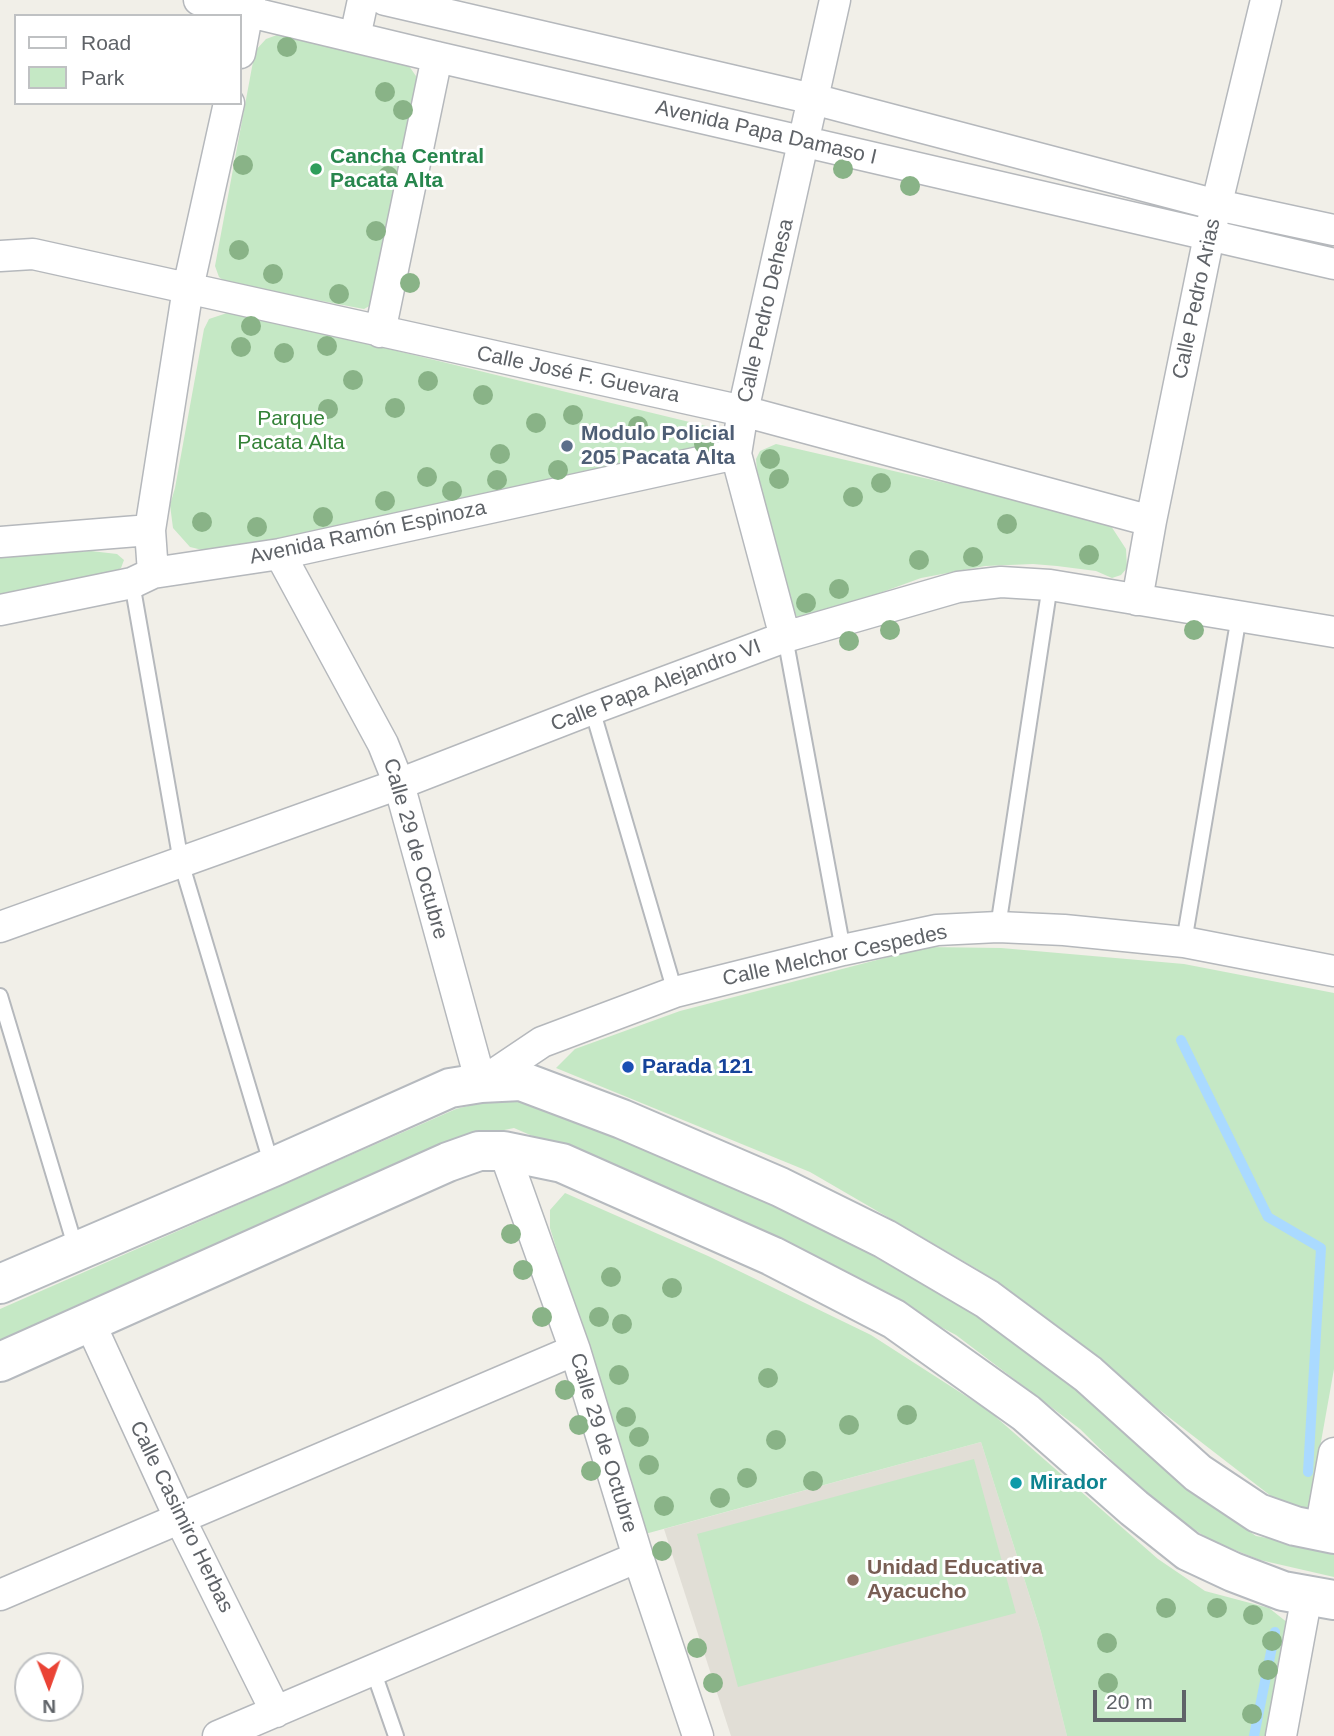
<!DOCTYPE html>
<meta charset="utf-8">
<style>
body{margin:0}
#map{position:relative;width:1334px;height:1736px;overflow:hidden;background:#f1efe8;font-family:Arial,sans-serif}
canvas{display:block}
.legend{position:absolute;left:14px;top:14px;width:228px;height:91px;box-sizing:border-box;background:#fff;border:2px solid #bfc1c3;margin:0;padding:9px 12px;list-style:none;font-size:21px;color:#5f6368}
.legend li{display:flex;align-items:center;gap:14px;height:35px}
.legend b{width:35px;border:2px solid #bfc1c3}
.north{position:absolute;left:14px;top:1652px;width:70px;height:70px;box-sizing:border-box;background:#fff;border:2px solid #bfc1c3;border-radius:50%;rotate:179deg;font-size:19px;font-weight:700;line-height:28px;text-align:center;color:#5f6368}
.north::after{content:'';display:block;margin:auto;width:24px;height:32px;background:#ea4335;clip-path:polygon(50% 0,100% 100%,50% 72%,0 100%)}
.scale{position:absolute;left:1093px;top:1690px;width:93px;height:32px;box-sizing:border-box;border:4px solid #5f6368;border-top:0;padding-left:9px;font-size:21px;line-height:24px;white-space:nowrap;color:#5f6368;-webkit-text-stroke:5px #fff;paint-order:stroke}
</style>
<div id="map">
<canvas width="1334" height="1736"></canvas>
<ul class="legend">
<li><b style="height:9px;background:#fff"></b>Road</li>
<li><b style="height:19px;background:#c5e8c5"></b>Park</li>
</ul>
<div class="north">N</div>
<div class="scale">20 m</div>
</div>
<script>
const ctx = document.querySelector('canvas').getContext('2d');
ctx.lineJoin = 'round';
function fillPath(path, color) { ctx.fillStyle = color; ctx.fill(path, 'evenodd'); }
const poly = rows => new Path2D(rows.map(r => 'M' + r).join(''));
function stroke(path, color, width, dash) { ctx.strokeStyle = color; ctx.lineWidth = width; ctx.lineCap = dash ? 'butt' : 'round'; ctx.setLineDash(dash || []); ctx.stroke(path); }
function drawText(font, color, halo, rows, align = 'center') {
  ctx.font = font + ' Arial,sans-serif'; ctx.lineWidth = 6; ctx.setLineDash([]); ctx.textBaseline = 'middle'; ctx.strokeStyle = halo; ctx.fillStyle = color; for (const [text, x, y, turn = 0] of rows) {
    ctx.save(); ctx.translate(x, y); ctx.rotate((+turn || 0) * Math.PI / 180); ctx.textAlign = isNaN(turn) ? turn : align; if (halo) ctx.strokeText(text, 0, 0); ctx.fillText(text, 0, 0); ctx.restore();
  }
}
const education = poly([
 [981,1442,1041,1632,1067,1736,731,1736,664,1529]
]);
const green = poly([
 [277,35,403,62,409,66,418,79,373,304,364,309,227,283,219,277,215,266,255,51,266,39],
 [233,311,710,427,720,440,710,454,215,553,190,547,173,528,170,505,175,488,204,329,209,319],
 [776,444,1094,517,1111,526,1126,549,1127,568,1121,575,1112,578,1096,571,1057,566,1033,564,985,566,921,578,814,617,800,619,792,612,757,471,756,459,760,451],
 [91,551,117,554,124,560,121,568,108,575,0,599,0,556],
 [927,947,1001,948,1184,964,1334,993,1334,1369,1309,1509,1280,1503,977,1269,810,1172,556,1068,575,1049,680,1011],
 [500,1098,544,1105,795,1211,969,1311,1089,1396,1180,1484,1256,1536,1334,1550,1334,1577,1260,1560,1210,1540,1154,1502,1080,1429,956,1335,863,1286,558,1147,514,1128,470,1137,397,1165,0,1340,0,1309,456,1109],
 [565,1193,708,1256,871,1335,989,1411,1158,1559,1205,1591,1269,1608,1288,1623,1268,1736,1067,1736,1041,1632,981,1442,645,1534,550,1228,550,1210],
 [974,1459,1016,1613,738,1687,697,1534]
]);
const stream = poly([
 [1181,1040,1268,1217,1321,1248,1308,1472],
 [1254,1736,1275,1632]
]);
const lane = poly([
 [132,583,181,862,272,1166],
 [785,637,843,950],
 [592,709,675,992],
 [998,927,1050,585],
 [1184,942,1239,616],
 [0,996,76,1249],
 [373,1670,396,1736]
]);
const street = poly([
 [199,0,437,57,1334,264],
 [385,0,813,99,1217,205,1334,230],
 [355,37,363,0],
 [240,53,250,0],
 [0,256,33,254,743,411,1151,521],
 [380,332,437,57],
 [0,542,150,530],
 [280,554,383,744,399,784,481,1083,542,1042,675,992,843,950,937,930,998,927,1064,930,1184,942,1334,971],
 [153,573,150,530,188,288,229,103],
 [1137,600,1151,521,1209,236,1266,0],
 [0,610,132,583,153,573,280,554,736,454],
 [785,637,736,454,743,411,835,0],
 [0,927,399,784,592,709,785,637,958,587,1001,582,1050,585,1334,632],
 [504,1151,575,1350,638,1557,698,1736],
 [89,1321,179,1517,276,1712],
 [1320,1531,1334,1453],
 [0,1595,575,1350],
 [218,1736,638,1557],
 [1281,1736,1307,1595]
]);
const secondary = poly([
 [0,1284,273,1167,450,1088,481,1083,521,1081,622,1119,780,1187,885,1239,987,1299,1088,1374,1198,1473,1258,1513,1295,1526,1334,1534],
 [0,1362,448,1162,479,1151,504,1151,562,1163,772,1256,894,1319,1026,1413,1134,1508,1188,1551,1233,1572,1283,1591,1334,1600]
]);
const trees = [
 [287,47],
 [385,92],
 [403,110],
 [243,165],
 [843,169],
 [388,176],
 [910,186],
 [376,231],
 [239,250],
 [273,274],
 [410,283],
 [339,294],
 [251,326],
 [327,346],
 [241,347],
 [284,353],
 [353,380],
 [428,381],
 [483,395],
 [395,408],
 [328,409],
 [573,415],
 [536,423],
 [638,426],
 [704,444],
 [500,454],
 [770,459],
 [558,470],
 [427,477],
 [779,479],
 [497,480],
 [881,483],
 [452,491],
 [853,497],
 [385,501],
 [323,517],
 [202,522],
 [1007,524],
 [257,527],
 [1089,555],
 [973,557],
 [919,560],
 [839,589],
 [806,603],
 [890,630],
 [1194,630],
 [849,641],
 [511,1234],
 [523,1270],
 [611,1277],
 [672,1288],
 [542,1317],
 [599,1317],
 [622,1324],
 [619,1375],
 [768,1378],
 [565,1390],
 [907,1415],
 [626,1417],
 [579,1425],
 [849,1425],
 [639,1437],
 [776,1440],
 [649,1465],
 [591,1471],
 [747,1478],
 [813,1481],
 [720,1498],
 [664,1506],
 [662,1551],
 [1166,1608],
 [1217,1608],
 [1253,1615],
 [1272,1641],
 [1107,1643],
 [697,1648],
 [1268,1670],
 [713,1683],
 [1108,1683],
 [1252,1714]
];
const markers = [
 [316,169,7,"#2e9e5b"],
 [567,446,7,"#5c6f8a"],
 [628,1067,7,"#1a4fb4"],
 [1016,1483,7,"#0f9aa8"],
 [853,1580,7,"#8d6e63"]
];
const streetNames = [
 ["Avenida Papa Damaso I",766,133,13],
 ["Calle Pedro Arias",1197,299,-78],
 ["Calle Pedro Dehesa",766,311,-77],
 ["Calle José F. Guevara",578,375,12],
 ["Avenida Ramón Espinoza",368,533,-12],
 ["Calle Papa Alejandro VI",656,686,-21],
 ["Calle 29 de Octubre",415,849,74],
 ["Calle Melchor Cespedes",835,956,-12],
 ["Calle 29 de Octubre",603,1443,73],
 ["Calle Casimiro Herbas",181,1517,64]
];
const leisureNames = [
 ["Cancha Central",330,157],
 ["Pacata Alta",330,181]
];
const parkNames = [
 ["Parque",291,419],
 ["Pacata Alta",291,443]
];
const serviceNames = [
 ["Modulo Policial",581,434],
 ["205 Pacata Alta",581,458]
];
const transitNames = [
 ["Parada 121",642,1067]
];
const cultureNames = [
 ["Mirador",1030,1483]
];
const educationNames = [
 ["Unidad Educativa",867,1568],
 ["Ayacucho",867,1592]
];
fillPath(education, '#e1ded6');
fillPath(green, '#c5e8c5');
stroke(stream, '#aadaff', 10);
stroke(lane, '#b5b8bc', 18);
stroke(street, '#b5b8bc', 33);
stroke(secondary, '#b6babf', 42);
stroke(lane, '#fff', 14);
stroke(street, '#fff', 30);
stroke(secondary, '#fff', 38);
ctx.fillStyle = '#89b387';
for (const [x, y] of trees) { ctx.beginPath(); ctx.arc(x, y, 10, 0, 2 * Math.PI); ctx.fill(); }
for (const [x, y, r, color] of markers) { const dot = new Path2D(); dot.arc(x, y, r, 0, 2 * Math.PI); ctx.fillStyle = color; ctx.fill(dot); stroke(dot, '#fff', 2.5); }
drawText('21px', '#5f6368', '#fff', streetNames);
drawText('bold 21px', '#27864d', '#fff', leisureNames, 'left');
drawText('21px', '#348238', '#fff', parkNames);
drawText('bold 21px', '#4e5e75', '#fff', serviceNames, 'left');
drawText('bold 21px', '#164399', '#fff', transitNames, 'left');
drawText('bold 21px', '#0d838f', '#fff', cultureNames, 'left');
drawText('bold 21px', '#785e54', '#fff', educationNames, 'left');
</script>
